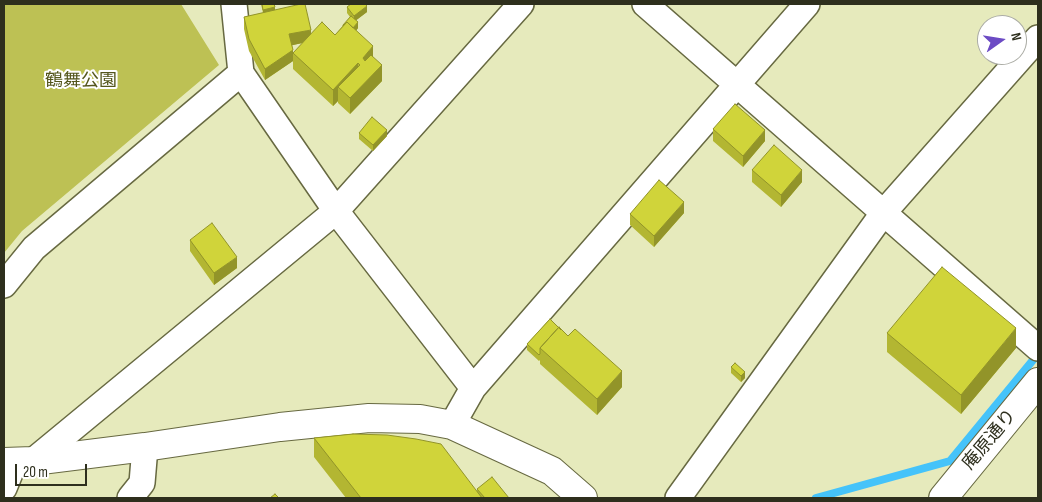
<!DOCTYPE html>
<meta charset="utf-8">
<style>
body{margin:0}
#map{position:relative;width:1042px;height:502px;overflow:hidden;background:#e6eabc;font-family:"Sofia Sans Condensed",sans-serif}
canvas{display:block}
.frame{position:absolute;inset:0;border:5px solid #2e2f1d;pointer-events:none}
.north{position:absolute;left:977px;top:15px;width:50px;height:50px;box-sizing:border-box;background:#fff;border:1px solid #abaca5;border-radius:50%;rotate:77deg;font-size:14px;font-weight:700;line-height:20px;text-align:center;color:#2e2f1d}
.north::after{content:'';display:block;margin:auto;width:18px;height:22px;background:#6c4bc4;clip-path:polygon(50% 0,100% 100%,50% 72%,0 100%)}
.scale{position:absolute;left:15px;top:464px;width:72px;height:22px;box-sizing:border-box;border:2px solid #2e2f1d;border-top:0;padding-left:6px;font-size:15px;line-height:18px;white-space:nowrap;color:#2e2f1d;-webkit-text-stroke:4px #fff;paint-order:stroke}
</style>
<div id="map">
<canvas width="1042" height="502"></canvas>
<div class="frame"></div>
<div class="north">N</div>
<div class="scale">20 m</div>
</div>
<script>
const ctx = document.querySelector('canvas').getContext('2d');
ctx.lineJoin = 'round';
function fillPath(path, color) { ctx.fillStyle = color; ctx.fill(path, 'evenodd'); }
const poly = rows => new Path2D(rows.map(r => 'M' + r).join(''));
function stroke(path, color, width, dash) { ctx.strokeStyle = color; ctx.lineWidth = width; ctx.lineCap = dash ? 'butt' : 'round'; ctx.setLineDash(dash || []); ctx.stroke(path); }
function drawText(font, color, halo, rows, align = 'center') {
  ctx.font = font + ' "Sofia Sans Condensed","Noto Sans JP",sans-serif'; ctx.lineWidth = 4; ctx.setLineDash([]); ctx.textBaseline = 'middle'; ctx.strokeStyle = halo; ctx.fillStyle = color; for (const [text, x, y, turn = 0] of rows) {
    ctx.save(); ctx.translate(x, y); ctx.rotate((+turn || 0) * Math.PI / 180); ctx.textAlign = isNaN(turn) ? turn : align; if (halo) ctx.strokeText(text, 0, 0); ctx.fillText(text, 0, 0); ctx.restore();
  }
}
const green = poly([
 [4,4,181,4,219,65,22,231,4,253]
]);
const stream = poly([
 [816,498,950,461,1038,354]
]);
const minor = poly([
 [234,4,241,73,336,211,473,388],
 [645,4,1038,348],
 [4,285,34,248,241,73],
 [452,425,473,388,807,4],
 [33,461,336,211,521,4],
 [4,488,15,461],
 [130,498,142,483,145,447],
 [678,498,884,212,1038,38]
]);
const tertiary = poly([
 [4,462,33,461,145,447,280,427,369,418,420,419,452,425,552,471,583,498],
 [943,498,1038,382]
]);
const wall = poly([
 [261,4,274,4,275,10,311,34,335,35,350,17,347,13,347,7,367,12,356,20,358,28,356,31,373,57,382,81,350,114,338,103,338,101,333,106,293,69,293,53,303,43,292,45,293,61,265,80,249,51,244,29,244,17,263,13],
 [713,129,765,141,743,167,713,141],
 [359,133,387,136,373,151,359,139],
 [752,170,802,182,781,207,752,182],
 [684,213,654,247,630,225,630,214],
 [190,240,237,268,214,285,190,251],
 [550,319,622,387,597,415,540,364,540,360,539,361,527,350,527,344],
 [887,333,1016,348,961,414,887,352],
 [731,367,745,378,741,382,731,373],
 [314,438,477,491,477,489,509,498,346,498,314,457]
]);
const shadedWall = poly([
 [367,6,367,12,354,22,354,16],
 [275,7,275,13,263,16,263,10],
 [358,22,358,28,351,37,351,31],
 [311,30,311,41,289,46,289,34],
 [373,46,373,62,363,74,363,58],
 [293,50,293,61,265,80,265,69],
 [358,63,358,79,338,87,338,101,333,106,333,90],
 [382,65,382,81,350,114,350,98],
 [387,130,387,136,373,151,373,145],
 [765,130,765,141,743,167,743,156],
 [802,170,802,182,781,207,781,195],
 [684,202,684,213,654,247,654,236],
 [237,257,237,268,214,285,214,273],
 [1016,328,1016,348,961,414,961,395],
 [622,371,622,387,597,415,597,399],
 [745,372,745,378,741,382,741,376]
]);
const building = poly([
 [262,4,274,4,275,7,263,10,262,4],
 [301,4,305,4,311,30,289,34,293,50,265,69,249,39,244,17,301,4],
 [351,4,365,4,367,6,354,16,347,7,351,4],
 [351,16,358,22,353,28,347,22,343,26,343,25,351,16],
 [322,22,335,35,347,22,373,46,363,58,365,61,371,55,382,65,350,98,338,87,360,65,358,63,333,90,293,53,322,22],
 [735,104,765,130,743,156,713,129,735,104],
 [372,117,387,130,373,145,359,133,372,117],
 [774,145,802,170,781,195,752,170,774,145],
 [659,180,684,202,654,236,630,214,659,180],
 [212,223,237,257,214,273,190,240,212,223],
 [942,267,1016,328,961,395,887,333,942,267],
 [550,319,561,330,559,327,540,348,540,354,539,355,527,344,550,319],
 [559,327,568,336,575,329,622,371,597,399,540,348,559,327],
 [735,363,745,372,741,376,731,367,735,363],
 [353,434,387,435,416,439,441,444,482,498,361,498,314,438,353,434],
 [492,477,509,498,485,498,477,489,492,477],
 [275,494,279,498,270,498,275,494]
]);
const parkNames = [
 ["鶴舞公園",81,81]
];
const streetNames = [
 ["庵原通り",990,440,-50]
];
fillPath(green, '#bdc154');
stroke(stream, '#45c3fa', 8);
stroke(minor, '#676941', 28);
stroke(tertiary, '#676941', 30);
stroke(minor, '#fff', 25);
stroke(tertiary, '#fff', 28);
fillPath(wall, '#b3b632');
fillPath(shadedWall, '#929429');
fillPath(building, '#d0d43a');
stroke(building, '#929429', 1);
drawText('18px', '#54561c', '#fff', parkNames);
drawText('18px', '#2e2f1d', '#fff', streetNames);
</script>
